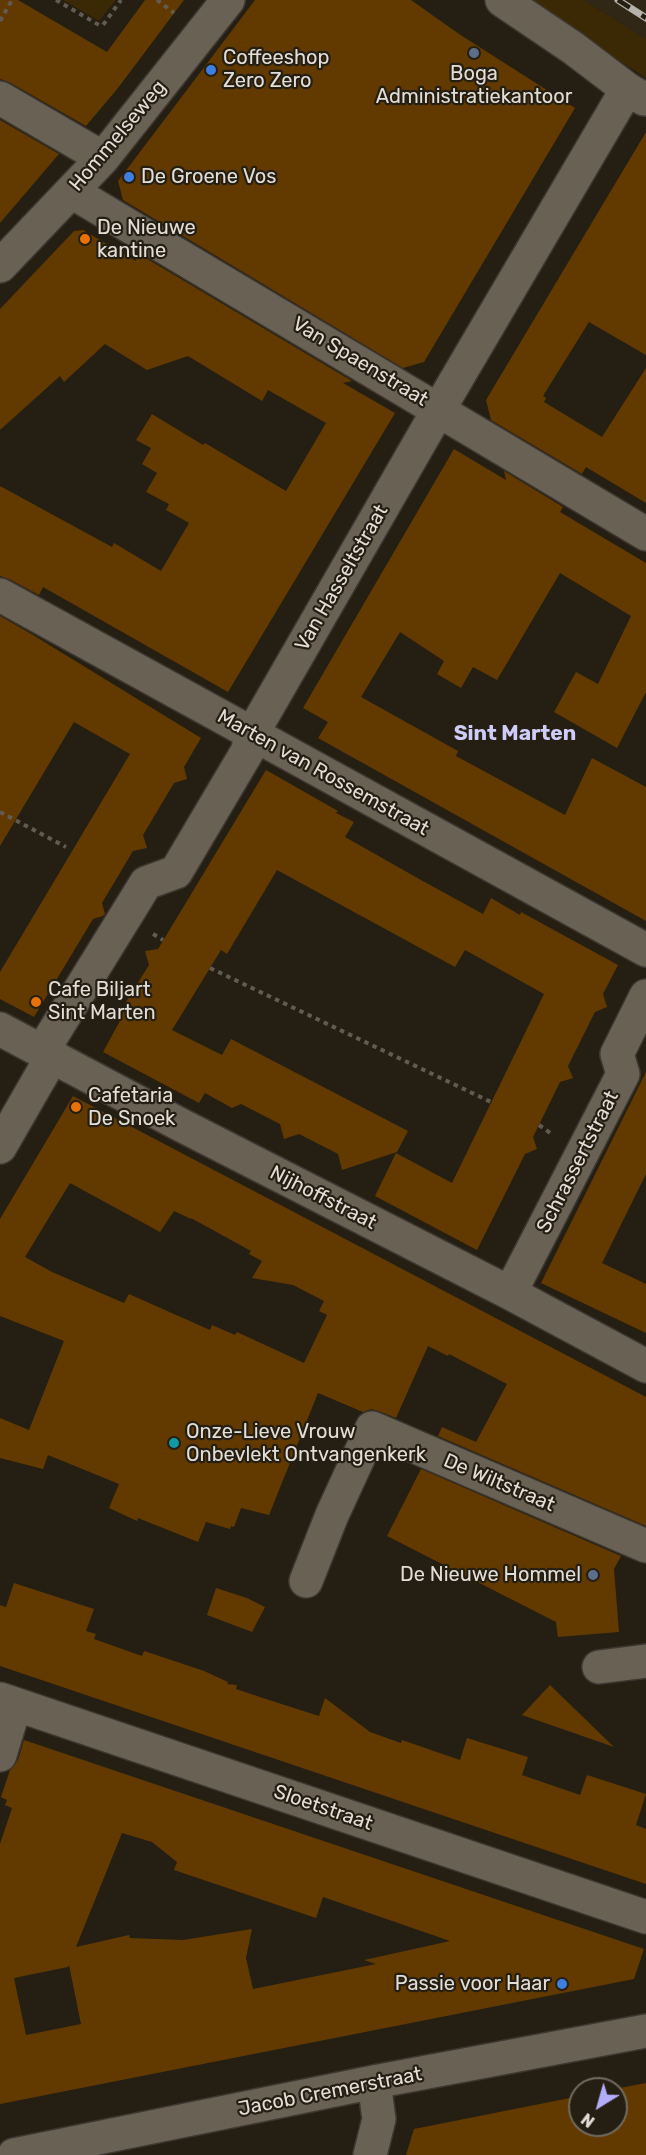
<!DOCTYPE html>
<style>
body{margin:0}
#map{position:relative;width:646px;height:2155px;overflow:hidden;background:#251e13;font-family:Rubik,sans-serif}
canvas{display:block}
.north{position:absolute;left:568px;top:2077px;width:60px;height:60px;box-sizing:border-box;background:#251e13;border:2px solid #716a61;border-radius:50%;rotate:217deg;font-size:16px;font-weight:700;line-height:24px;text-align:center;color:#e2ddd6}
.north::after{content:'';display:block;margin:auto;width:21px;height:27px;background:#b1adfa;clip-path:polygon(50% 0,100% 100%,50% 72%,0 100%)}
</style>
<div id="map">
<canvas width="646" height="2155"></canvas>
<div class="north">N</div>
</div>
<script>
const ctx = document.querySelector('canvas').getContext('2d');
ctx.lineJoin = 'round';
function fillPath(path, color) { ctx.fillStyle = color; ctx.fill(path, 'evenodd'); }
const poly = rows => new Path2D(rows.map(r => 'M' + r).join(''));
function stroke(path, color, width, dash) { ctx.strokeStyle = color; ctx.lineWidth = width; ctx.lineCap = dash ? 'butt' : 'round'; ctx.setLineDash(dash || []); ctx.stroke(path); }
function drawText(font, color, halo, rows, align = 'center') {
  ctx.font = font + ' Rubik,sans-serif'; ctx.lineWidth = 4.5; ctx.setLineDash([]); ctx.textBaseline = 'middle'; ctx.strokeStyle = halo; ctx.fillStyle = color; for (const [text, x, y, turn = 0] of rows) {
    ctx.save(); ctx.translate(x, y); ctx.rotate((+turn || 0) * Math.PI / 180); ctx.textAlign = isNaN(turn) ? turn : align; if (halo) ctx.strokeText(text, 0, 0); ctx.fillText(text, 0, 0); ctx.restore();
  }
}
const built = poly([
 [584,0,646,0,646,39]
]);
const green = poly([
 [63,0,116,0,99,21],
 [525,0,584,0,646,39,646,78]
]);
const building = poly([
 [0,0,18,0,107,52,145,0,184,0,118,88,86,126,9,82,0,79],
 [255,0,411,0,459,34,575,108,424,362,403,368,123,200,118,181],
 [0,120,59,154,0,223],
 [646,132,646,355,589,322,543,396,546,398,544,402,602,437,646,368,646,503,586,467,582,474,491,420,486,400],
 [83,230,136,261,134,251,352,381,343,383,395,413,228,692,43,587,39,595,9,579,0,576,0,486,112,547,114,543,161,571,189,523,166,510,169,504,146,492,157,473,142,464,151,448,136,440,152,414,203,445,205,443,286,491,326,423,268,390,262,401,188,356,147,370,105,344,64,382,60,376,0,430,0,309,74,231],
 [454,449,506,480,504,471,563,507,560,512,646,563,646,692,617,748,554,712,576,672,598,684,631,616,560,573,497,680,473,667,461,688,437,674,444,661,400,632,361,697,458,751,456,756,565,815,592,758,646,787,646,921,318,738,328,722,303,708],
 [0,616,33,635,201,738,184,767,187,779,174,783,143,835,147,848,133,851,102,903,105,914,103,916,93,919,34,1017,0,999,0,972,130,754,74,722,0,846],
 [266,770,338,811,336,813,354,822,345,837,421,880,483,914,491,898,520,915,521,912,618,965,603,994,607,1007,595,1012,568,1066,573,1078,560,1082,533,1137,537,1149,525,1154,477,1250,375,1196,396,1153,452,1183,544,994,465,950,455,967,277,870,227,954,221,950,172,1030,222,1055,231,1039,408,1131,397,1152,342,1170,338,1154,299,1134,284,1139,280,1124,241,1104,232,1108,205,1093,199,1103,103,1052,121,1019,126,1002,149,965,145,951,158,949],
 [646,1072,646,1174,602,1263,646,1284,646,1333,541,1283],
 [73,1096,646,1397,646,1526,438,1436,442,1427,476,1442,507,1384,449,1354,448,1356,428,1346,396,1418,379,1411,371,1409,363,1412,318,1393,269,1515,241,1508,234,1527,231,1526,230,1529,206,1522,198,1542,138,1518,137,1521,109,1508,119,1484,48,1455,43,1469,0,1458,0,1418,29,1430,64,1341,0,1316,0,1219],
 [70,1183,160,1232,174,1211,191,1219,191,1218,251,1251,249,1254,262,1261,252,1278,293,1285,324,1301,319,1311,327,1315,304,1363,237,1332,235,1335,212,1325,210,1330,129,1294,124,1303,52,1272,25,1257],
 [421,1469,621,1556,614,1569,619,1632,558,1637,556,1622,387,1536],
 [14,1583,94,1609,86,1631,96,1634,94,1639,142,1656,144,1651,204,1671,228,1682,227,1684,237,1685,236,1689,266,1699,319,1716,325,1698,370,1732,401,1743,402,1740,460,1760,467,1738,528,1757,522,1775,580,1795,587,1775,646,1794,636,1825,646,1829,646,1884,0,1666,0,1605,6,1607],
 [216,1588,247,1598,265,1607,252,1632,207,1615],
 [550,1685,614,1747,522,1715],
 [24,1740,644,1949,634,1979,0,2104,0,1844,12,1808,5,1805,7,1800,1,1797,10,1770,18,1760],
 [122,1833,152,1842,177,1862,174,1870,316,1918,323,1897,450,1941,364,1960,376,1964,253,1989,246,1958,252,1929,183,1940,130,1938,129,1935,76,1947],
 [69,1965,81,2024,26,2035,14,1978,68,1967],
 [646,2083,646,2155,406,2155,414,2129,580,2096,580,2125,616,2125,616,2089,614,2089]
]);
const path = poly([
 [56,0,99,25,103,25,121,0],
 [157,0,174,13],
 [0,21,12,0],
 [0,812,66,847],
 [153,934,163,940],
 [210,968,491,1102],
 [539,1125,553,1135]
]);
const minor = poly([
 [502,0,573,48,627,89,644,99],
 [0,98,103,158],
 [72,192,646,534],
 [0,266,103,158,228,0],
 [0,595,646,950],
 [0,1029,181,1125,510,1293,646,1366],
 [43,1050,146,883,176,872,247,752,252,734,439,409,627,89],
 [0,1147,53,1055],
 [510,1293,623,1074,617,1054,646,996],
 [306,1581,332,1515,372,1428,646,1546],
 [599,1667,646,1661],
 [0,1699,646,1917],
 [0,1755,15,1705],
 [14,2155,374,2082,646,2031],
 [370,2155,379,2119,374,2082]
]);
const rail = poly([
 [618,0,646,18]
]);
const markers = [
 [474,53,6,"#5c6f8a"],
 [211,70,6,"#3f7fe0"],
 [129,177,6,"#3f7fe0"],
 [85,239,6,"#e8710a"],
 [36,1002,6,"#e8710a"],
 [76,1107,6,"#e8710a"],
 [174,1443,6,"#0f9aa8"],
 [593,1575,6,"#5c6f8a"],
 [562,1984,6,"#3f7fe0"]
];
const poiNames = [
 ["Coffeeshop",223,58],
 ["Zero Zero",223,81],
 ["Boga",474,74,"center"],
 ["Administratiekantoor",474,97,"center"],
 ["De Groene Vos",141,177],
 ["De Nieuwe",97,228],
 ["kantine",97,251],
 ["Cafe Biljart",48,990],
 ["Sint Marten",48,1013],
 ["Cafetaria",88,1096],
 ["De Snoek",88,1119],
 ["Onze-Lieve Vrouw",186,1432],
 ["Onbevlekt Ontvangenkerk",186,1455],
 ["De Nieuwe Hommel",581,1575,"right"],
 ["Passie voor Haar",550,1984,"right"]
];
const streetNames = [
 ["Hommelseweg",118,136,-50],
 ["Van Spaenstraat",360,362,31],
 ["Van Hasseltstraat",342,578,-60],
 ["Marten van Rossemstraat",323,773,29],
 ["Schrassertstraat",578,1162,-63],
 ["Nijhoffstraat",323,1198,27],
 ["De Wiltstraat",499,1483,23],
 ["Sloetstraat",323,1808,19],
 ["Jacob Cremerstraat",330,2092,-11]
];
const neighbourhoodNames = [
 ["Sint Marten",515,734]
];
fillPath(built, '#302716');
fillPath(green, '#3b2905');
fillPath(building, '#623a00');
stroke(minor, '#3d3731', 36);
stroke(path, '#615b51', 4, [4.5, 4.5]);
stroke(minor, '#686154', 33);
stroke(rail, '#b6b1a9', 7);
stroke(rail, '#251e13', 4.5, [14]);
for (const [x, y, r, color] of markers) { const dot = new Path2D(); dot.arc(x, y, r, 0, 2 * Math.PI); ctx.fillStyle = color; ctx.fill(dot); stroke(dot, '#251e13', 2); }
drawText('20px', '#e2ddd6', '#251e13', poiNames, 'left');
drawText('20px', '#e2ddd6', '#251e13', streetNames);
drawText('bold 21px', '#cecdf8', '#251e13', neighbourhoodNames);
</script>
